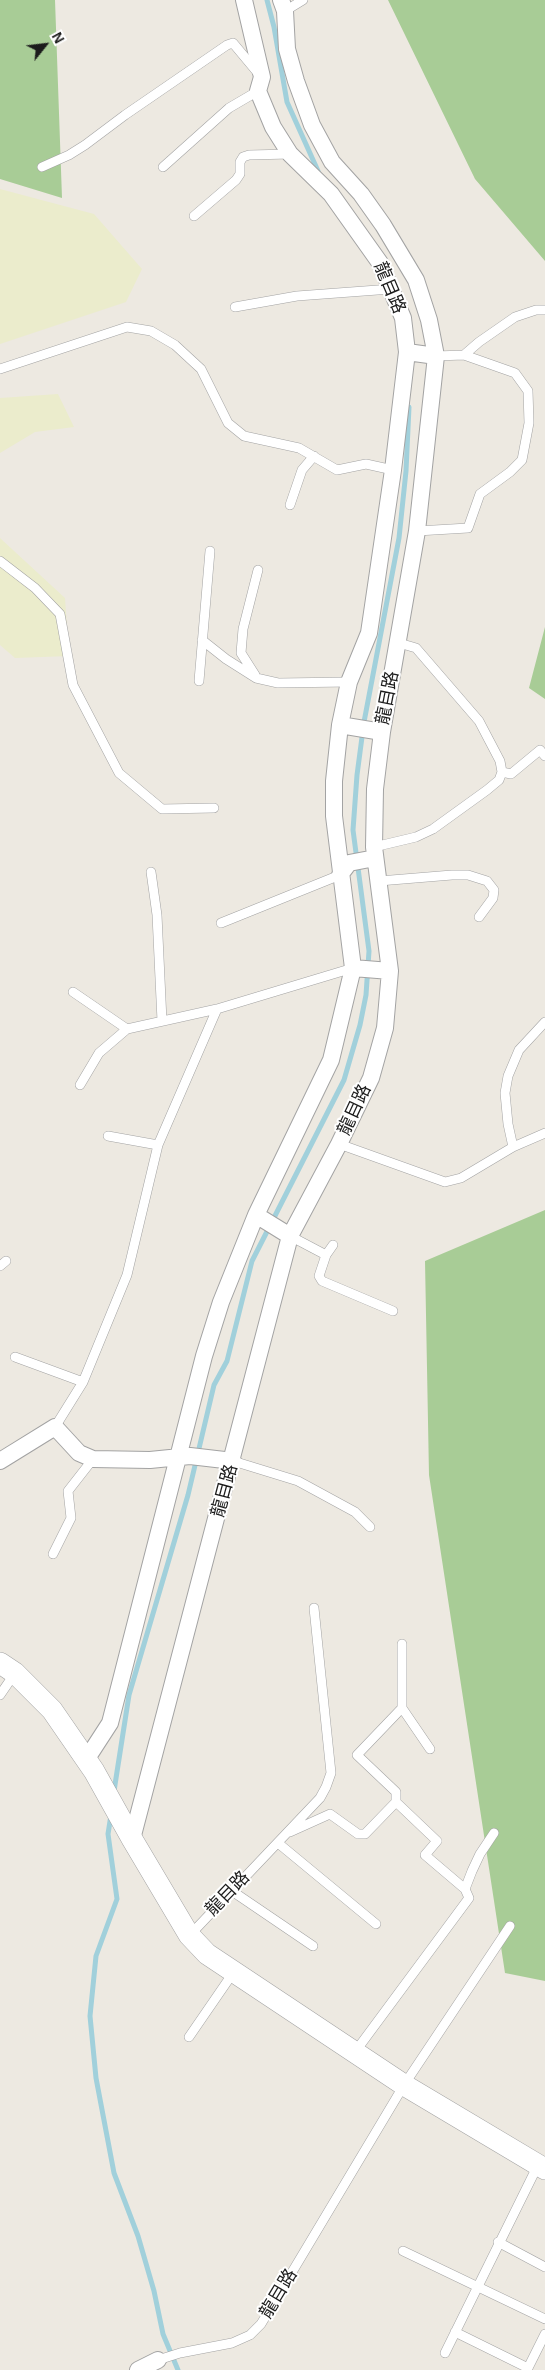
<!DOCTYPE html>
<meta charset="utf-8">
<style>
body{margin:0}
#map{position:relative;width:545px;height:2370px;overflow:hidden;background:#ede9e1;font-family:Arial,sans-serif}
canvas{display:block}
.north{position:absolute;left:20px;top:20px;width:50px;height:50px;-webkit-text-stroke:4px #fff;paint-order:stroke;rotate:61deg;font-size:14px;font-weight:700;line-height:20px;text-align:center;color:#1c1c1c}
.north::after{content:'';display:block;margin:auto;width:18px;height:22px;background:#1c1c1c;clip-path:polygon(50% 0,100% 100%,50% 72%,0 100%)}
</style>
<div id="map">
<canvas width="545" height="2370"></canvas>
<div class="north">N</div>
</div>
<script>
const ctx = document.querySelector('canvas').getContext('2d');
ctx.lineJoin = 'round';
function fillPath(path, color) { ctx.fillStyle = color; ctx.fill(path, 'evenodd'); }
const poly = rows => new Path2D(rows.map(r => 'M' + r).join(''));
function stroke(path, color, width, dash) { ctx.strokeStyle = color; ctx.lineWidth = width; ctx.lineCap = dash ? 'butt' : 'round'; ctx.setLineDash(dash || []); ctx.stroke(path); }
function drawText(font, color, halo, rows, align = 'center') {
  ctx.font = font + ' Arial,"Noto Sans TC",sans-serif'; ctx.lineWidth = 4; ctx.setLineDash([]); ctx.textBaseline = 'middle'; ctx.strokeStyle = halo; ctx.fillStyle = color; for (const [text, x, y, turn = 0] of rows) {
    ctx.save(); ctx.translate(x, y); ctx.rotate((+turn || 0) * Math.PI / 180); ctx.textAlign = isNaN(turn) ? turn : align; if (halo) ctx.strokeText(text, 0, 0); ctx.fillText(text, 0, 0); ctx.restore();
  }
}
const farmland = poly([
 [0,189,94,214,142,269,126,302,0,344],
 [58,394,74,427,35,432,0,453,0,398],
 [0,538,65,598,69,656,15,658,0,645]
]);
const forest = poly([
 [0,0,55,0,62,198,0,179],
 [388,0,545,0,545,261,475,179],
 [545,627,545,699,529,688],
 [545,1210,545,1981,505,1973,429,1475,425,1261]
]);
const stream = poly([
 [267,0,274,27,287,102,318,171],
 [114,1791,129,1695,188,1495,214,1385,227,1361,252,1261,344,1080,360,1025,366,995,369,951,353,830,357,775,364,722,399,538,406,471,409,407],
 [111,1815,108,1834,117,1899,96,1956,90,2016,96,2078,114,2173,138,2236,154,2291,163,2334,178,2370]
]);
const service = poly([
 [285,11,303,0],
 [42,167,69,155,85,145,125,115,227,45,233,43,258,73],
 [163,167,229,108,258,91],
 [194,216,236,180,240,174,240,162,243,157,249,155,290,154],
 [235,307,297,296,391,289],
 [436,356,464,355,479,342,515,317,536,310,545,310],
 [0,369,127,327,151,331,175,345,201,369,228,423,244,436,299,448,337,470,366,464,393,470],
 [290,505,302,470,314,456],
 [417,531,468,528,480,494,510,472,522,460,529,423,528,391,515,373,464,355],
 [0,561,35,588,60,614,73,685,119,773,162,809,214,808],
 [202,640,226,659,256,678,278,683,349,682],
 [255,675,241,653,243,629,258,570],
 [199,681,210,551],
 [502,772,511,774,540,750,545,756],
 [374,847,416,837,433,829,487,790,499,780,502,772,500,761,479,721,416,648,399,643],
 [151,872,157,915,162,1021],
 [379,881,452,875,468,875,487,881,494,890,493,898,479,917],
 [221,923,340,875],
 [73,992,127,1029],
 [80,1085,99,1053,127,1029,217,1009,353,968],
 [108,1136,158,1145],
 [339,1144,445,1182,461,1178,513,1147,545,1133],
 [513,1147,508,1124,505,1093,508,1076,519,1050,545,1022],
 [290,1236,326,1255],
 [333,1245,326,1255,319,1276,322,1281,393,1311],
 [0,1266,6,1261],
 [15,1357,83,1382],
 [55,1427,83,1382,127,1275,158,1145,217,1009],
 [233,1461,298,1481,355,1512,370,1527],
 [53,1554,71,1518,68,1491,93,1459],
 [0,1695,15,1673],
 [402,1708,430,1749],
 [396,1802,396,1792,357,1755,402,1708,402,1644],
 [290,1832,330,1814,358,1834,365,1834,396,1802,437,1841,425,1855,465,1889],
 [278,1843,376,1924],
 [232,1891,313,1946],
 [190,1935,320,1798,326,1787,331,1773,314,1608],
 [189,2037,233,1973],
 [355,2052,469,1898,465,1889,472,1871,480,1854,494,1833],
 [498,2242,545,2267],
 [403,2251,545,2319],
 [455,2332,528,2368],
 [445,2353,538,2165],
 [158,2360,180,2353,232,2343,250,2335,261,2324,404,2085,510,1926],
 [527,2370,545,2334]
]);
const minor = poly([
 [407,352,436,356],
 [340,725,382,732],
 [340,875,349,863,375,858],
 [353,968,390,971],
 [256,1215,290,1236],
 [0,1461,55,1427,79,1453,93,1459,150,1460,190,1456,233,1461],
 [86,1760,110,1723,204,1356,221,1302,256,1215,331,1060,353,968,334,816,334,781,340,725,349,682,369,633,393,470,407,352,403,318,380,263,331,194,290,154,273,127,258,91,262,77,244,0],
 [132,1839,290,1236,339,1144,371,1078,385,1028,390,971,374,847,375,789,382,732,417,531,436,356,429,320,416,280,383,225,361,194,332,162,312,125,296,81,287,49,285,11,281,0],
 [138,2370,158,2360]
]);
const tertiary = poly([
 [0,1663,15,1673,52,1710,94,1771,132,1839,189,1935,207,1954,404,2085,545,2169]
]);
const streetNames = [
 ["龍目路",389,288,67],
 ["龍目路",388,698,-79],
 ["龍目路",355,1110,-65],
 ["龍目路",225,1491,-75],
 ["龍目路",228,1894,-46],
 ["龍目路",279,2294,-59]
];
fillPath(farmland, '#ebeccc');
fillPath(forest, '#a8cc96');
stroke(stream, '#a1d0db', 5);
stroke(service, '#a3a3a3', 10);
stroke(minor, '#a3a3a3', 18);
stroke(tertiary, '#a3a3a3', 22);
stroke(service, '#fff', 9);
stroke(minor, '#fff', 16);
stroke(tertiary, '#fff', 21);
drawText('18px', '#1c1c1c', '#fff', streetNames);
</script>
